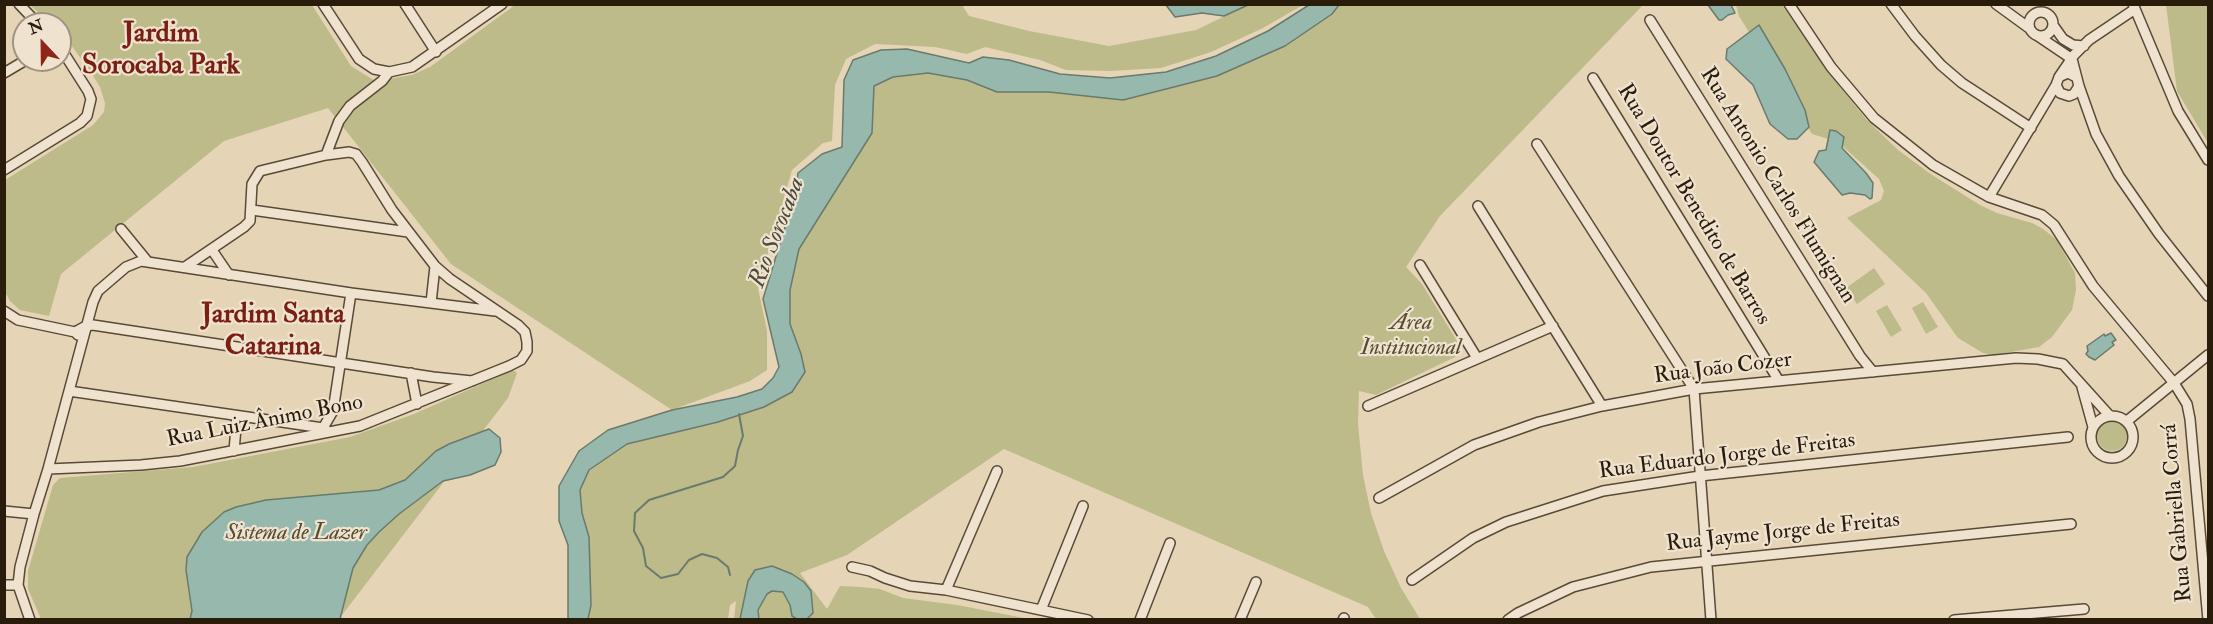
<!DOCTYPE html>
<meta charset="utf-8">
<style>
body{margin:0}
#map{position:relative;width:2213px;height:624px;overflow:hidden;background:#e6d4b6;font-family:"IM FELL Double Pica",serif}
canvas{display:block}
.frame{position:absolute;inset:0;border:6px solid #291c0b;pointer-events:none}
.north{position:absolute;left:12px;top:12px;width:60px;height:60px;box-sizing:border-box;background:#efe3d0;border:2px solid #a09381;border-radius:50%;rotate:338deg;font-size:16px;font-weight:700;line-height:24px;text-align:center;color:#291c0b}
.north::after{content:'';display:block;margin:auto;width:21px;height:27px;background:#8f2418;clip-path:polygon(50% 0,100% 100%,50% 72%,0 100%)}
</style>
<div id="map">
<canvas width="2213" height="624"></canvas>
<div class="frame"></div>
<div class="north">N</div>
</div>
<script>
const ctx = document.querySelector('canvas').getContext('2d');
ctx.lineJoin = 'round';
function fillPath(path, color) { ctx.fillStyle = color; ctx.fill(path, 'evenodd'); }
const poly = rows => new Path2D(rows.map(r => 'M' + r).join(''));
function stroke(path, color, width, dash) { ctx.strokeStyle = color; ctx.lineWidth = width; ctx.lineCap = dash ? 'butt' : 'round'; ctx.setLineDash(dash || []); ctx.stroke(path); }
function drawText(font, color, halo, rows, align = 'center') {
  ctx.font = font + ' "IM FELL Double Pica",serif'; ctx.lineWidth = 4.5; ctx.setLineDash([]); ctx.textBaseline = 'middle'; ctx.strokeStyle = halo; ctx.fillStyle = color; for (const [text, x, y, turn = 0] of rows) {
    ctx.save(); ctx.translate(x, y); ctx.rotate((+turn || 0) * Math.PI / 180); ctx.textAlign = isNaN(turn) ? turn : align; if (halo) ctx.strokeText(text, 0, 0); ctx.fillText(text, 0, 0); ctx.restore();
  }
}
const green = poly([
 [30,5,312,5,351,66,375,81,412,75,430,67,515,5,962,5,969,16,1029,31,1109,46,1196,30,1248,5,1303,5,1263,28,1211,52,1161,68,1110,71,1066,70,1040,60,985,47,967,54,935,47,875,44,846,59,835,85,832,141,823,143,792,170,758,288,767,331,767,370,750,381,672,410,451,264,328,108,224,141,61,274,49,316,20,310,10,301,5,292,5,180,93,125,104,112,105,103,100,87,92,74,69,42,60,33,60,24,51,24],
 [1339,5,1643,5,1440,216,1406,267,1422,284,1457,341,1460,352,1455,357,1376,395,1359,391,1358,424,1363,475,1371,513,1384,551,1401,588,1420,619,1376,619,1368,607,1004,449,847,555,800,573,827,609,840,586,861,587,880,589,903,598,957,605,1029,619,734,619,736,601,730,605,728,619,588,619,591,605,589,537,582,513,580,490,589,470,627,444,718,422,764,407,801,354,790,324,790,290,799,249,872,133,874,86,893,77,928,73,967,80,997,92,1049,92,1123,100,1332,14],
 [1736,5,1782,5,1832,77,1866,119,1898,150,1932,175,1980,205,1997,213,2032,223,2043,229,2057,240,2075,273,2076,290,2072,310,2052,337,2039,347,1994,355,1983,353,1958,338,1926,293,1847,218,1881,200,1884,191,1879,179,1838,142,1812,134,1739,16],
 [2166,5,2208,5,2208,143,2177,91],
 [1874,268,1885,284,1857,304,1846,288],
 [1923,302,1938,327,1926,334,1912,308],
 [1887,305,1902,330,1891,337,1876,311],
 [513,370,517,373,508,398,339,619,41,619,28,589,28,571,53,485,60,478,193,467,350,437,414,414],
 '2097 436a15 15 0 1 1 30 0a15 15 0 1 1-30 0Z'
]);
const water = poly([
 [1166,5,1248,5,1224,16,1202,13,1175,17,1166,5],
 [1309,5,1339,5,1332,14,1285,46,1217,76,1123,100,1049,92,997,92,967,80,928,73,893,77,874,86,872,133,799,249,790,290,790,324,801,354,805,372,792,392,764,407,718,422,627,444,589,470,580,490,582,513,589,537,591,605,588,619,568,619,568,545,559,521,559,486,579,451,608,430,672,410,737,397,762,389,773,378,779,367,763,299,795,194,798,173,822,154,842,147,844,80,853,60,881,50,907,49,969,63,983,57,1009,60,1060,74,1110,78,1166,72,1216,56,1268,31,1309,5],
 [1708,5,1731,5,1735,13,1728,15,1722,20,1719,20,1708,5],
 [1759,25,1785,69,1805,110,1809,127,1797,139,1788,139,1770,124,1753,85,1726,59,1727,49,1759,25],
 [1830,130,1836,131,1844,137,1842,148,1866,173,1873,183,1872,198,1870,199,1865,195,1850,193,1842,195,1814,162,1819,151,1826,150,1830,130],
 [2111,333,2116,340,2112,342,2114,345,2095,360,2089,357,2086,354,2088,351,2087,346,2104,334,2105,336,2111,333],
 [489,429,500,438,501,452,495,465,470,475,443,481,399,514,379,532,367,545,353,568,340,619,190,619,192,611,186,570,187,557,202,532,224,512,236,507,266,500,379,490,405,480,436,451,449,444,489,429],
 [772,566,792,574,804,582,811,591,813,613,807,619,797,619,792,616,790,605,783,592,772,591,767,594,758,610,759,619,740,619,748,581,755,570,772,566]
]);
const stream = poly([
 [730,575,728,567,717,558,702,554,689,560,678,574,661,578,646,566,643,548,634,531,635,513,649,500,723,477,735,466,738,450,743,436,739,414]
]);
const minor = poly([
 [19,4,38,24],
 [323,4,359,59,374,69,389,72,412,67,502,4],
 [405,4,436,52],
 [1789,4,1831,67,1874,118,1933,165,1989,197,2042,215,2054,225,2093,286,2174,383,2187,404,2190,419,2208,620],
 [1891,4,1915,36,1941,65,1962,83,2031,128],
 [1996,4,2029,28],
 [2133,4,2178,111,2208,160],
 '2029 24a12 12 0 1 1 24 0a12 12 0 1 1-24 0Z',
 [1650,20,1860,356,1873,372],
 [2053,25,2063,39,2073,45,2084,46],
 [2038,36,2072,59],
 [2072,59,2079,86,2074,94,2069,96,2060,93,2056,85,2059,77,2068,73,2076,77],
 [4,73,26,60],
 [2059,77,2074,55,2089,40,2135,9],
 [1593,78,1779,381],
 [2079,86,2096,134,2119,176,2159,234,2208,296],
 [1537,144,1694,389,1711,620],
 [326,155,339,121,350,106,382,81,389,72],
 [4,170,80,123,87,116,91,99,88,91,60,47],
 [1989,197,2056,85],
 [1478,206,1602,406],
 [252,210,408,232],
 [121,229,148,262],
 [212,250,229,275],
 [1420,265,1477,358],
 [431,303,435,266],
 [4,311,18,320,75,332,78,335],
 [75,332,86,326,93,325,433,377,472,381],
 [411,373,417,404],
 [2082,387,2093,427],
 [69,391,323,428,329,432],
 [1368,406,1553,326],
 '2091 437a21 21 0 1 1 42 0a21 21 0 1 1-42 0Z',
 [2127,421,2208,355],
 [323,428,333,411,351,293],
 [234,451,237,416],
 [48,469,141,465,180,461,360,426,509,366,521,360,527,351,527,342,525,332,518,325,450,279,435,266,392,210,362,162,356,154,349,152,326,155,260,171,252,184,250,221,244,227,185,267],
 [1379,498,1474,445,1539,422,1602,406,1694,389,2016,358,2038,359,2063,364,2109,415],
 [4,511,34,514],
 [852,567,870,571,885,578,910,586,946,590,1088,620],
 [1412,580,1473,538,1506,522,1603,491,1700,476,2068,437],
 [4,585,18,585],
 [946,590,997,471],
 [1041,610,1083,506],
 [30,620,18,585,20,567,34,514,48,469,93,302,98,291,126,267,141,261,351,293,495,311],
 [1140,620,1170,543],
 [1240,620,1256,582],
 [1343,620,1344,618],
 [1508,620,1518,613,1573,587,1651,567,2071,524],
 [1954,620,2084,609]
]);
const streetNames = [
 ["Rua Antonio Carlos Flumignan",1777,186,58],
 ["Rua Doutor Benedito de Barros",1693,205,59],
 ["Rua João Cozer",1723,369,-7],
 ["Rua Luiz Ânimo Bono",265,422,-11],
 ["Rua Eduardo Jorge de Freitas",1727,457,-7],
 ["Rua Gabriella Corrá",2178,513,-95],
 ["Rua Jayme Jorge de Freitas",1783,533,-6]
];
const parkNames = [
 ["Área",1411,324],
 ["Institucional",1411,349],
 ["Sistema de Lazer",296,534]
];
const waterNames = [
 ["Rio Sorocaba",778,233,-69]
];
const districtNames = [
 ["Jardim",161,35],
 ["Sorocaba Park",161,67],
 ["Jardim Santa",273,316],
 ["Catarina",273,348]
];
fillPath(green, '#bcbb89');
fillPath(water, '#96b8ad');
stroke(water, '#6a7a6c', 1.5);
stroke(stream, '#6a7a6c', 2);
stroke(minor, '#584a36', 12);
stroke(minor, '#efe3d0', 9);
drawText('22px', '#291c0b', '#efe3d0', streetNames);
drawText('italic 22px', '#554c31', '#efe3d0', parkNames);
drawText('italic 24px', '#4a4b3c', '#efe3d0', waterNames);
drawText('bold 28px', '#7a1f14', '#efe3d0', districtNames);
</script>
